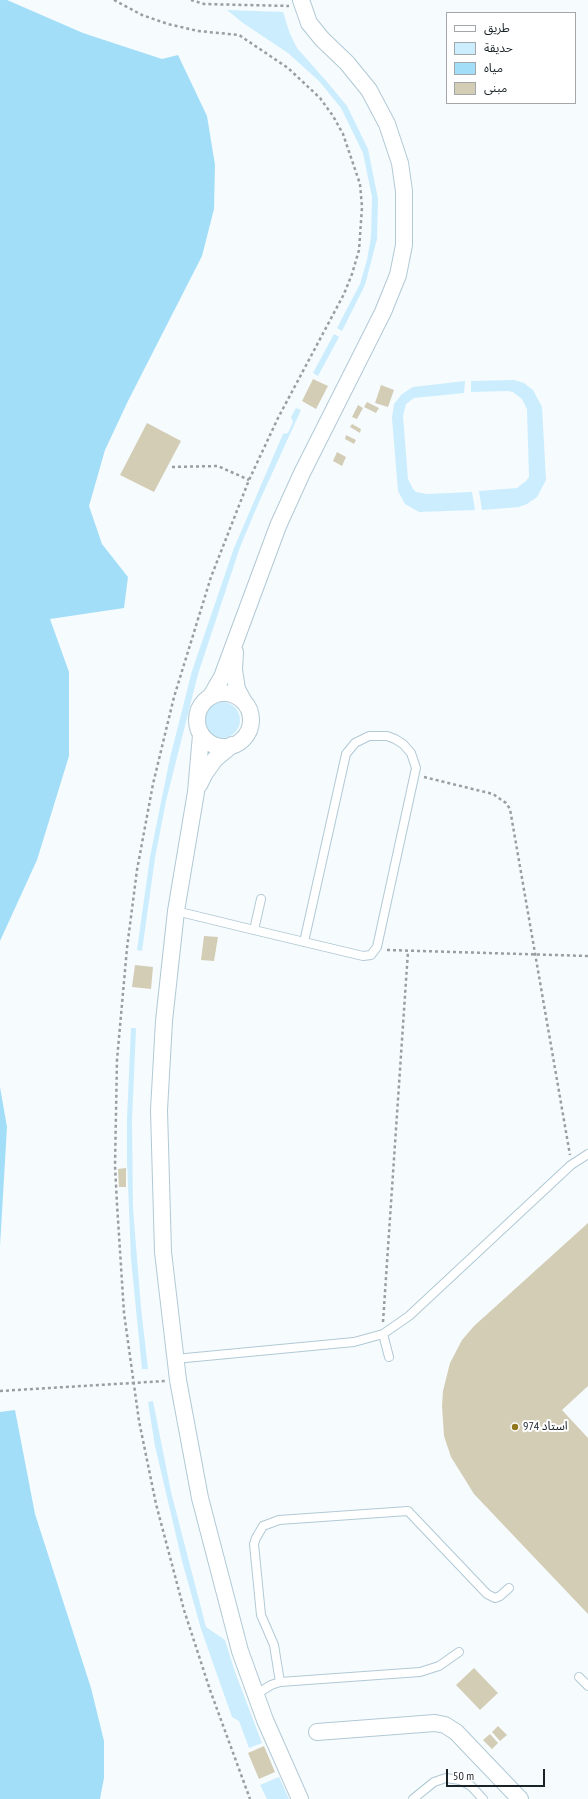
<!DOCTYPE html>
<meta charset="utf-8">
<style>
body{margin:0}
#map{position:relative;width:588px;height:1799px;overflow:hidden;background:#f6fbfe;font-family:"PT Sans Narrow","Noto Sans Arabic",sans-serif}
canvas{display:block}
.legend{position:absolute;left:446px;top:12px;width:130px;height:92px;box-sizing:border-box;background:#fff;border:1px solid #a3a7a9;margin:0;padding:5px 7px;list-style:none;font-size:12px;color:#192227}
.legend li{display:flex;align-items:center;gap:8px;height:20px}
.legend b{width:20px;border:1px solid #a3a7a9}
.scale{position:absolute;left:446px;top:1769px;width:99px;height:18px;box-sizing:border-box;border:2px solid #192227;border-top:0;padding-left:5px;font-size:12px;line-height:14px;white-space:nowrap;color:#192227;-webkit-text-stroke:3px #fff;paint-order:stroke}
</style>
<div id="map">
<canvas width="588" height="1799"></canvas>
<ul class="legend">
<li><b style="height:5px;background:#fff"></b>طريق</li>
<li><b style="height:11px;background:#cbedfd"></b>حديقة</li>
<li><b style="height:11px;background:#a3def9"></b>مياه</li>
<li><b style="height:11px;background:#d4cdb6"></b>مبنى</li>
</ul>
<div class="scale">50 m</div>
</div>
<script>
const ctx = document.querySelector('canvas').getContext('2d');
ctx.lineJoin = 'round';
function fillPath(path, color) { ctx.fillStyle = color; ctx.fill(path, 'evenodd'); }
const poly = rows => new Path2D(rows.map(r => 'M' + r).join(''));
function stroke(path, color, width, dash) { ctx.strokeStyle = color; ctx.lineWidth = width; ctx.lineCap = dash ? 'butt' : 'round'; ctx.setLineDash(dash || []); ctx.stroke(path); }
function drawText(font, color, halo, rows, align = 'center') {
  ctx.font = font + ' "PT Sans Narrow","Noto Sans Arabic",sans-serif'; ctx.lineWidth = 4; ctx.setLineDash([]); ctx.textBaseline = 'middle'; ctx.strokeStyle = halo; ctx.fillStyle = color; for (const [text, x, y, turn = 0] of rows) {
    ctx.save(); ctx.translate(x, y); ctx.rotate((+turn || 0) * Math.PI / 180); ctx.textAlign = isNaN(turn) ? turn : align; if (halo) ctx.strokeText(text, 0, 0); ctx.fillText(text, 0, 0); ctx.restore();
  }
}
const green = poly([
 [227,10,283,12,290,34,297,48,328,83,347,106,368,149,378,199,377,239,365,285,342,331,337,328,360,284,367,260,371,237,372,197,363,153,341,108,319,81,288,53,243,23],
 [334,334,339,337,318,376,313,373],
 [514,380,524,383,533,390,542,407,546,480,537,497,527,504,519,507,482,510,479,491,517,488,526,481,529,477,527,409,522,399,513,392,508,391,471,392,471,381],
 [465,381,464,393,414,398,406,404,403,416,408,479,413,489,416,492,427,494,472,492,475,510,419,512,405,504,398,491,392,418,394,404,402,394,413,387],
 [296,408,301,410,259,502,240,547,198,674,166,801,155,858,142,951,137,950,150,857,162,797,170,758,192,671,234,548,283,434,288,433,293,422,291,417],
 '204 720a18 18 0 1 1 36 0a18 18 0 1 1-36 0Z',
 [131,1028,136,1028,132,1120,133,1208,141,1308,148,1369,142,1369,131,1259,127,1161,127,1119],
 [153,1401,171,1492,206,1627,225,1640,235,1672,262,1743,249,1748,239,1721,232,1717,201,1629,182,1561,155,1446,148,1402],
 [279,1777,289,1799,267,1799,260,1785]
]);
const water = poly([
 [0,0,7,0,83,33,162,59,178,55,207,116,215,165,214,209,202,256,128,401,105,450,89,506,102,544,128,577,124,608,50,619,69,672,69,756,37,860,0,941],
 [0,1087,7,1127,0,1246],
 [15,1410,35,1514,91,1688,104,1741,104,1778,100,1799,0,1799,0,1412]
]);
const building = poly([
 [313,379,328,386,316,409,302,401],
 [381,385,394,390,388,407,375,403],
 [367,402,379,408,376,413,364,407],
 [358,405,363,408,357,419,352,417],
 [147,423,181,441,154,492,120,475],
 [352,424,361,429,360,433,350,427],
 [346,435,356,440,354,444,345,439],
 [337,452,346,457,342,466,333,461],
 [204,936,218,937,214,961,201,960],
 [135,965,153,967,151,989,132,987],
 [126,1168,126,1187,119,1187,118,1169],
 [588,1223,588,1386,562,1410,588,1438,588,1614,474,1494,451,1457,444,1436,442,1406,443,1391,450,1363,462,1340,474,1326],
 [474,1668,498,1693,480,1710,456,1685],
 [498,1726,507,1735,500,1741,492,1732],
 [490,1734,498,1743,492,1749,483,1740],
 [264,1746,275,1772,259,1779,248,1753]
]);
const path = poly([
 [114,0,142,15,168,24,198,31,239,35,288,68,320,98,333,116,343,134,360,184,362,207,359,250,352,274,344,294,278,418,249,480,211,577,174,697,153,784,137,870,127,948,117,1060,115,1166,117,1204,124,1313,139,1421,156,1504,184,1610,210,1690,250,1799],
 [191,0,204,4,289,6],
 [172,467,218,466,249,480],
 [424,777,493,794,506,803,510,809,570,1155],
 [387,950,588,956],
 [383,1322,408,951],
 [0,1391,165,1381]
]);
const service = poly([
 [176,911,254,930,363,956,371,955,377,947,416,768,411,753,403,744,395,739,387,736,369,736,355,743,346,754,304,942],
 [254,930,261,899],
 [383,1334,389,1357],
 [175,1359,354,1342,383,1334,409,1316,571,1165,588,1154],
 [579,1677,588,1686],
 [280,1682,274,1645,261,1615,254,1544,256,1538,263,1526,279,1520,408,1511,487,1594,495,1598,500,1596,509,1588],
 [255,1695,271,1685,280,1682,420,1672,439,1666,459,1652],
 [413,1799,434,1782,446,1778,460,1780,471,1786,483,1799]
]);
const minor = poly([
 [235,652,234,670,237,689,244,702],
 '197 720a27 27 0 1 1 54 0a27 27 0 1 1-54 0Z',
 [211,696,222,677,278,526,302,473,383,312,398,275,404,245,404,191,400,163,387,124,369,90,347,63,322,39,309,23,301,0],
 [201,735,196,792,176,911,164,1021,159,1110,163,1252,178,1380,200,1498,240,1651,265,1720,300,1799],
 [199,785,205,773,215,759,232,745],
 [317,1732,435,1723,445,1725,456,1732,520,1799]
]);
const markers = [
 [515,1427,4,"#93771e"]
];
const poiNames = [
 ["استاد 974",523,1427]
];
fillPath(green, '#cbedfd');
fillPath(water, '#a3def9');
fillPath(building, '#d4cdb6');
stroke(service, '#b1c9d5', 10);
stroke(minor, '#b1c9d5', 18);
stroke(path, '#989ea2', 2.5, [3, 3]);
stroke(service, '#fff', 8);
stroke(minor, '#fff', 16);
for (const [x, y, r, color] of markers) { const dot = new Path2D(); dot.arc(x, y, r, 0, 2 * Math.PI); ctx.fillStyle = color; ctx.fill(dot); stroke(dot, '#fff', 1.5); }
drawText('12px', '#192227', '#fff', poiNames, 'left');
</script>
